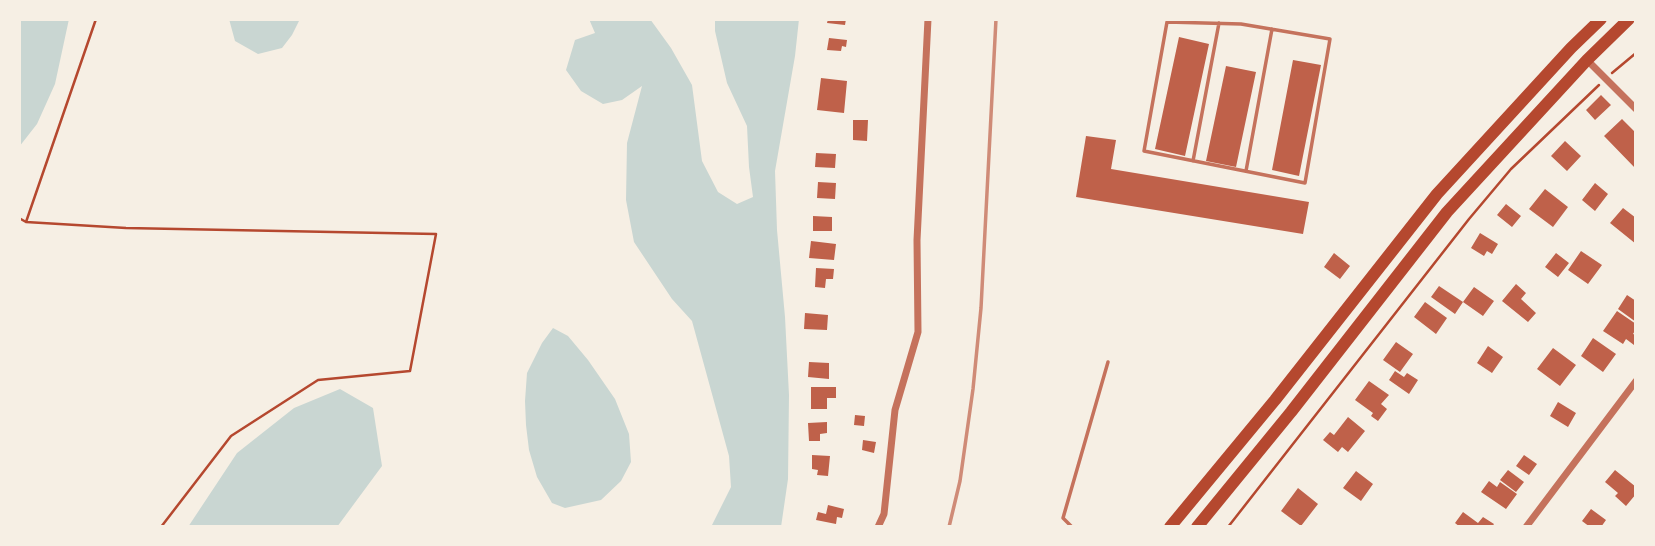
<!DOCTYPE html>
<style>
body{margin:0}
#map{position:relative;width:1655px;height:546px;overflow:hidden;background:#f6efe4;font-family:Barlow,sans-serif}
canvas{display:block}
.frame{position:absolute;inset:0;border:21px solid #f6efe4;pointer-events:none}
</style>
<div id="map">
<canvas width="1655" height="546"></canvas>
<div class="frame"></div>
</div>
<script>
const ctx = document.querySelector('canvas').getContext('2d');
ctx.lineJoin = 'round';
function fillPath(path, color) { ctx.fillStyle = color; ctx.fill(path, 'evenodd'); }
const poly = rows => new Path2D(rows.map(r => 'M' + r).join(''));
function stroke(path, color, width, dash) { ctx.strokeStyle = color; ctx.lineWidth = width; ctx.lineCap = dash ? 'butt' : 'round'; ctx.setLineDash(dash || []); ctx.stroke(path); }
const water = poly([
 [19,19,69,19,55,84,37,124,19,147],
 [229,19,300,19,292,35,282,48,258,54,235,41],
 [589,19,650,19,671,48,692,85,702,161,718,192,737,204,753,197,749,167,747,126,727,83,715,31,715,19,799,19,795,56,775,171,777,230,785,317,789,395,788,479,781,527,711,527,731,487,729,456,692,321,672,299,634,242,626,200,627,143,642,86,622,100,603,104,581,91,566,70,575,40,595,33],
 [553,328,568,336,588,360,615,399,629,434,631,462,621,481,601,500,565,508,552,503,537,477,529,450,526,425,525,401,527,373,542,343],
 [340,389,373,408,382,466,337,527,188,527,237,453,294,408]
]);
const building = poly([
 [828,19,846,19,845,25,827,23],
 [1179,37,1209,44,1185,156,1155,149],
 [829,38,847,40,846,47,842,46,841,51,827,50],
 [1293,60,1321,65,1299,176,1272,170],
 [1226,66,1256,72,1236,167,1206,161],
 [821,78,847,81,844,113,817,110],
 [1601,95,1611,105,1595,120,1586,110],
 [1622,119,1636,133,1636,169,1604,136],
 [853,120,868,120,867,141,853,140],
 [1086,136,1116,140,1111,169,1309,202,1303,234,1076,197],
 [1565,141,1581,156,1567,171,1551,156],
 [816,153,836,154,835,168,815,167],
 [818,182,836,183,835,199,817,198],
 [1595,183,1608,194,1595,211,1582,200],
 [1545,189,1568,207,1553,227,1529,209],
 [1506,204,1521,216,1512,227,1497,215],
 [1623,208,1636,218,1636,244,1610,223],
 [813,216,832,217,832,231,813,231],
 [1480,233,1498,244,1492,254,1487,251,1484,256,1471,248],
 [811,241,836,244,834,260,809,258],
 [1581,251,1602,265,1588,284,1568,270],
 [1334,253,1350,266,1340,279,1324,267],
 [1556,253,1569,263,1558,277,1545,267],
 [816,268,834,269,833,279,826,279,825,288,815,287],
 [1516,284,1526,293,1521,299,1536,313,1528,322,1502,301],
 [1439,286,1463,302,1455,314,1431,297],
 [1474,287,1494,301,1483,316,1463,302],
 [1627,295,1636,301,1636,322,1618,309],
 [1425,302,1447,318,1436,334,1414,317],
 [1617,311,1636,324,1636,329,1633,334,1636,335,1636,341,1634,345,1626,339,1623,344,1603,331],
 [805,313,828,315,827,330,804,329],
 [1593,338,1616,354,1603,372,1581,356],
 [1396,342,1413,354,1400,372,1383,360],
 [1488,346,1503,357,1492,373,1477,363],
 [1553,348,1576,365,1560,386,1537,369],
 [809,362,829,363,829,379,808,377],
 [1395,371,1404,377,1407,373,1418,380,1409,394,1389,380],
 [1369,381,1389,395,1381,404,1387,409,1378,421,1371,416,1373,413,1355,400],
 [811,387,836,387,836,398,827,398,827,409,811,409],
 [1558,402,1576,413,1568,427,1550,416],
 [855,415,865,416,864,426,854,425],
 [1348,417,1365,431,1348,452,1342,447,1338,452,1323,440,1330,432,1334,435],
 [827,422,827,433,820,434,820,441,809,441,808,423],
 [863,440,876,442,874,453,862,450],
 [812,455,830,456,828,476,817,475,818,470,812,469],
 [1524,455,1537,464,1529,475,1516,466],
 [1508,470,1524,482,1516,492,1500,480],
 [1615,470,1636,487,1636,494,1626,506,1615,496,1618,493,1605,482],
 [1356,471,1373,484,1361,501,1343,488],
 [1489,481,1497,487,1500,482,1517,494,1506,509,1481,492],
 [1298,488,1318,504,1301,526,1281,511],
 [828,505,844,509,842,518,837,517,836,524,816,520,818,512,826,514],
 [1591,509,1606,520,1601,527,1590,527,1582,521],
 [1463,512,1478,523,1483,517,1494,524,1492,527,1460,527,1455,523]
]);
const path = poly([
 [1612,73,1636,53],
 [19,218,26,222,126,228,436,234,410,371,318,380,231,436,161,527],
 [26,222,96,19],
 [1228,527,1469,219,1511,169,1599,85]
]);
const service = poly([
 [1167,22,1241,24,1330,39,1305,183,1144,151,1167,22],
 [1193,161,1219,23],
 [1246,171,1272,29],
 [1072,527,1063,518,1108,362]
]);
const minor = poly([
 [1587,60,1636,109],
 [878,527,884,514,895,410,918,332,917,240,928,19],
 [1526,527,1636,381]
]);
const primary = poly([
 [1170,527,1275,400,1437,194,1571,48,1601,19],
 [1197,527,1291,412,1447,212,1587,60,1629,19]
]);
const rail = poly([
 [949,527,960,481,973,389,981,308,996,19]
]);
fillPath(water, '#c9d6d2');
fillPath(building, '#bf614a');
stroke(path, '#b5482f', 2.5);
stroke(service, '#c5725c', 3.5);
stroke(minor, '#c5725c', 7);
stroke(primary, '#b5482f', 12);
stroke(rail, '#cf8b77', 3.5);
</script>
